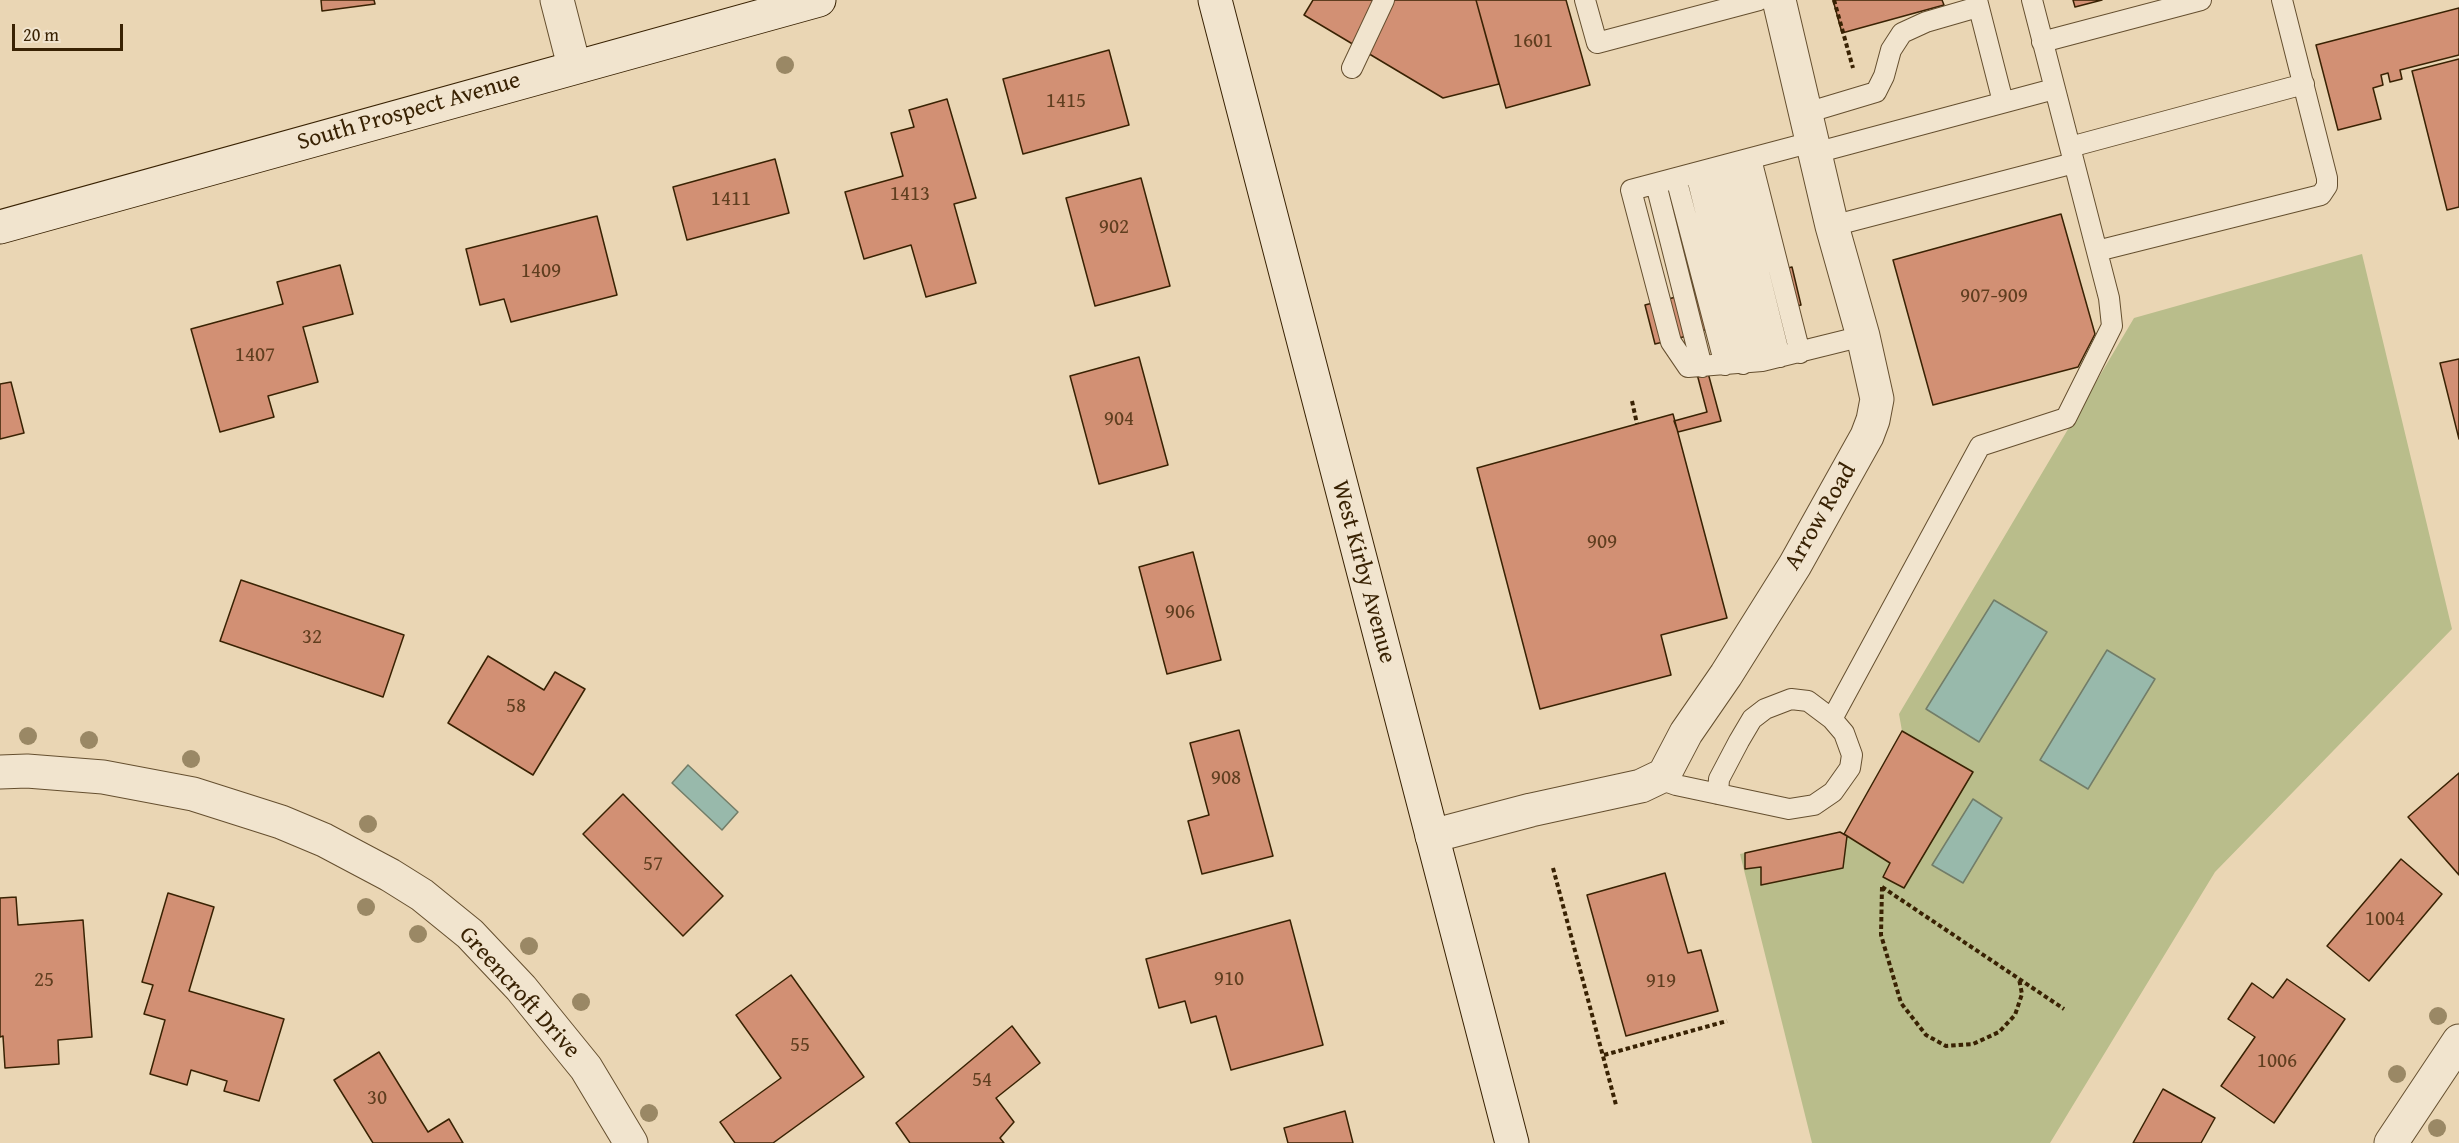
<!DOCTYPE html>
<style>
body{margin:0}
#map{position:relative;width:2459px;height:1143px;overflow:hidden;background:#ead6b4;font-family:"Gentium Book Plus",serif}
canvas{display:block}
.scale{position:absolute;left:12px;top:24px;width:111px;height:27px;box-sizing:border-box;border:3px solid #392203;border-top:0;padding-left:8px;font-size:18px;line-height:21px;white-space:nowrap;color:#392203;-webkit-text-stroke:4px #f1e4ce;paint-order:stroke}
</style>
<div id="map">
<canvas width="2459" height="1143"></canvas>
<div class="scale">20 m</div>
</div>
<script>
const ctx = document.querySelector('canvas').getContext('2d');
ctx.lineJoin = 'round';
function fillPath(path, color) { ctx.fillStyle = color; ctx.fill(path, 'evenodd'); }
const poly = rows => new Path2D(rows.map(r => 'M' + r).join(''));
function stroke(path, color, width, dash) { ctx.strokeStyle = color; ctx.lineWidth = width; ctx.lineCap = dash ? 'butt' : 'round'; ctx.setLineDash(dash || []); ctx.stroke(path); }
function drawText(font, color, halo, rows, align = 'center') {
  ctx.font = font + ' "Gentium Book Plus",serif'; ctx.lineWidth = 6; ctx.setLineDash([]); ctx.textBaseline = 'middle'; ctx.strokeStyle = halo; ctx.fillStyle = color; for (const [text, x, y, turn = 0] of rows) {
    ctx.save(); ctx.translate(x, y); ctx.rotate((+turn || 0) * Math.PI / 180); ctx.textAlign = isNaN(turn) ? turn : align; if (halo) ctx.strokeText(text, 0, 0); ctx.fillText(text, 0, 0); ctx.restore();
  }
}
const green = poly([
 [2362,254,2452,629,2215,872,2050,1143,1812,1143,1740,854,1840,832,1845,834,1902,731,1899,714,2134,318]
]);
const water = poly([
 [1994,600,2047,632,1979,742,1926,709,1994,600],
 [2107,650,2155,679,2088,789,2040,760,2107,650],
 [688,765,738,812,722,830,672,783,688,765],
 [1973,799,2002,818,1963,883,1932,865,1973,799]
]);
const building = poly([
 [321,0,374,0,375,4,322,11,321,0],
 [1313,0,1476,0,1499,84,1443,98,1304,15,1313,0],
 [1476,0,1566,0,1590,85,1506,108,1476,0],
 [1833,0,1942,0,1944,5,1842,33,1833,0],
 [2073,0,2102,0,2075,7,2073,0],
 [2459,8,2459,55,2400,70,2402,79,2390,82,2388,73,2381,75,2383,85,2373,88,2381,119,2338,130,2316,45,2459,8],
 [1109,50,1129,125,1023,154,1003,79,1109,50],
 [2459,59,2459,207,2447,210,2412,71,2459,59],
 [947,99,976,198,954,204,976,283,926,297,911,245,864,259,845,192,903,176,891,133,914,127,909,110,947,99],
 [775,159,789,213,687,240,673,187,775,159],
 [1141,178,1170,286,1095,306,1066,198,1141,178],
 [2061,214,2095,334,2078,367,1933,405,1893,260,2061,214],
 [597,216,617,295,511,322,504,299,480,305,466,249,597,216],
 [340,265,353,314,303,327,318,382,268,396,274,417,220,432,191,329,283,304,277,282,340,265],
 [1792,267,1801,305,1697,332,1721,421,1678,432,1674,421,1707,412,1687,336,1655,344,1645,305,1792,267],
 [1139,357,1168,465,1099,484,1070,376,1139,357],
 [2459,359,2459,439,2440,363,2459,359],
 [11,382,24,433,0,439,0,384,11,382],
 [1673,414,1727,618,1661,635,1671,675,1540,709,1477,468,1673,414],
 [1193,552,1221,660,1167,674,1139,567,1193,552],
 [241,580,404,635,383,697,220,641,241,580],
 [488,656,544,690,555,672,585,689,533,775,448,723,488,656],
 [1239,730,1273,856,1202,874,1188,821,1209,815,1190,743,1239,730],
 [1902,731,1973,772,1904,888,1883,877,1890,863,1844,834,1902,731],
 [2459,773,2459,875,2408,817,2459,773],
 [623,794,723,896,683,936,583,834,623,794],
 [1840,832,1847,836,1843,868,1761,885,1761,867,1745,869,1745,853,1840,832],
 [2401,859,2442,894,2369,981,2327,946,2401,859],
 [1665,873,1688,953,1701,950,1718,1011,1626,1036,1587,895,1665,873],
 [168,893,214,907,189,991,284,1019,259,1101,224,1091,227,1081,191,1070,187,1085,150,1074,165,1020,144,1014,153,985,142,982,168,893],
 [16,897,18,925,83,920,92,1037,58,1040,59,1064,5,1068,3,1036,0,1037,0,898,16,897],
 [1290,920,1323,1045,1231,1070,1216,1016,1191,1023,1185,1001,1159,1008,1146,959,1290,920],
 [791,975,864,1077,773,1143,735,1143,720,1122,781,1078,736,1015,791,975],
 [2287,979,2345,1019,2274,1123,2221,1086,2255,1037,2228,1019,2252,983,2273,998,2287,979],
 [1012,1026,1040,1063,996,1098,1014,1122,1000,1138,1004,1143,910,1143,896,1123,1012,1026],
 [379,1052,428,1132,449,1119,463,1143,373,1143,334,1080,379,1052],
 [2163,1089,2215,1118,2201,1143,2133,1143,2163,1089],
 [1345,1111,1353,1143,1288,1143,1284,1128,1345,1111]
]);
const path = poly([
 [1834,0,1853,68],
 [1632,401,1637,424],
 [1553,868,1616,1105],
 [1882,887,1881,935,1901,1003,1926,1035,1946,1046,1973,1044,1999,1032,2015,1015,2022,994,2019,979],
 [1882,887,2064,1009],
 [1604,1055,1727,1021]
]);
const service = poly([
 [1585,0,1597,43,1759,0],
 [1977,0,2003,102],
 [2042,42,2201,0],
 [1352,68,1384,0],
 [1806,113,1876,92,1884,76,1891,50,1902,33,1926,22,1978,7],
 [1812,142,1631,190,1671,342,1688,367,1762,361,1863,336],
 [2070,147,2304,84],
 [1815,153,2054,89],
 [1751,159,1800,353],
 [1732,164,1780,357],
 [1714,168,1762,361],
 [1696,173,1743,364],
 [1676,178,1725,365],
 [1656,184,1702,367],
 [1832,226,2074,163],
 [2097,251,2321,195,2327,186,2327,178,2282,0],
 [1832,719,1980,446,2066,418,2112,326,2109,298,2032,0],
 [1659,779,1676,785,1789,809,1814,805,1833,792,1850,768,1852,755,1844,733,1832,719,1808,701,1791,699,1765,709,1752,719,1739,741,1719,779,1718,794]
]);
const minor = poly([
 [557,0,574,66],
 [0,772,27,771,103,777,193,794,281,822,324,840,390,875,422,895,470,934,521,988,586,1068,631,1143],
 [1432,836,1531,810,1641,786,1664,775,1686,733,1726,675,1795,565,1867,436,1873,420,1877,399,1863,336,1832,226,1779,0],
 [2391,1143,2459,1041]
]);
const secondary = poly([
 [1215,0,1512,1143],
 [0,227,819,0]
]);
const trees = [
 [785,65],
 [28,736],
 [89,740],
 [191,759],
 [368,824],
 [366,907],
 [418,934],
 [529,946],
 [581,1002],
 [2438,1016],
 [2397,1074],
 [649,1113],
 [2437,1128]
];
const numberNames = [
 ["1601",1533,42],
 ["1415",1066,102],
 ["1413",910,195],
 ["1411",731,200],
 ["902",1114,228],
 ["1409",541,272],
 ["907-909",1994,297],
 ["1407",255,356],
 ["904",1119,420],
 ["909",1602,543],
 ["906",1180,613],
 ["32",312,638],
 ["58",516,707],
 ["908",1226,779],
 ["57",653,865],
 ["1004",2385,920],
 ["910",1229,980],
 ["25",44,981],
 ["919",1661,982],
 ["55",800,1046],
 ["1006",2277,1062],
 ["54",982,1081],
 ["30",377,1099]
];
const streetNames = [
 ["South Prospect Avenue",409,112,-16],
 ["Arrow Road",1821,517,-60],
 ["West Kirby Avenue",1363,572,75],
 ["Greencroft Drive",519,993,48]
];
fillPath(green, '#b9bd8b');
fillPath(water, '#98b9ab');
stroke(water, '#727d68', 1.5);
fillPath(building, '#d29074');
stroke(building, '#392203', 1.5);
stroke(service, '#654f2f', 22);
stroke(minor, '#654f2f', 35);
stroke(secondary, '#392203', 35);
stroke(path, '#392203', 4, [4.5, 3]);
stroke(service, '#f1e4ce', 20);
stroke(minor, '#f1e4ce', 33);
stroke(secondary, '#f1e4ce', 33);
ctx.fillStyle = '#9a8865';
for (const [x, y] of trees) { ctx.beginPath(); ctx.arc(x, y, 9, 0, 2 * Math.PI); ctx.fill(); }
drawText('21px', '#5f3e1f', null, numberNames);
drawText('24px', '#392203', '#f1e4ce', streetNames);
</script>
